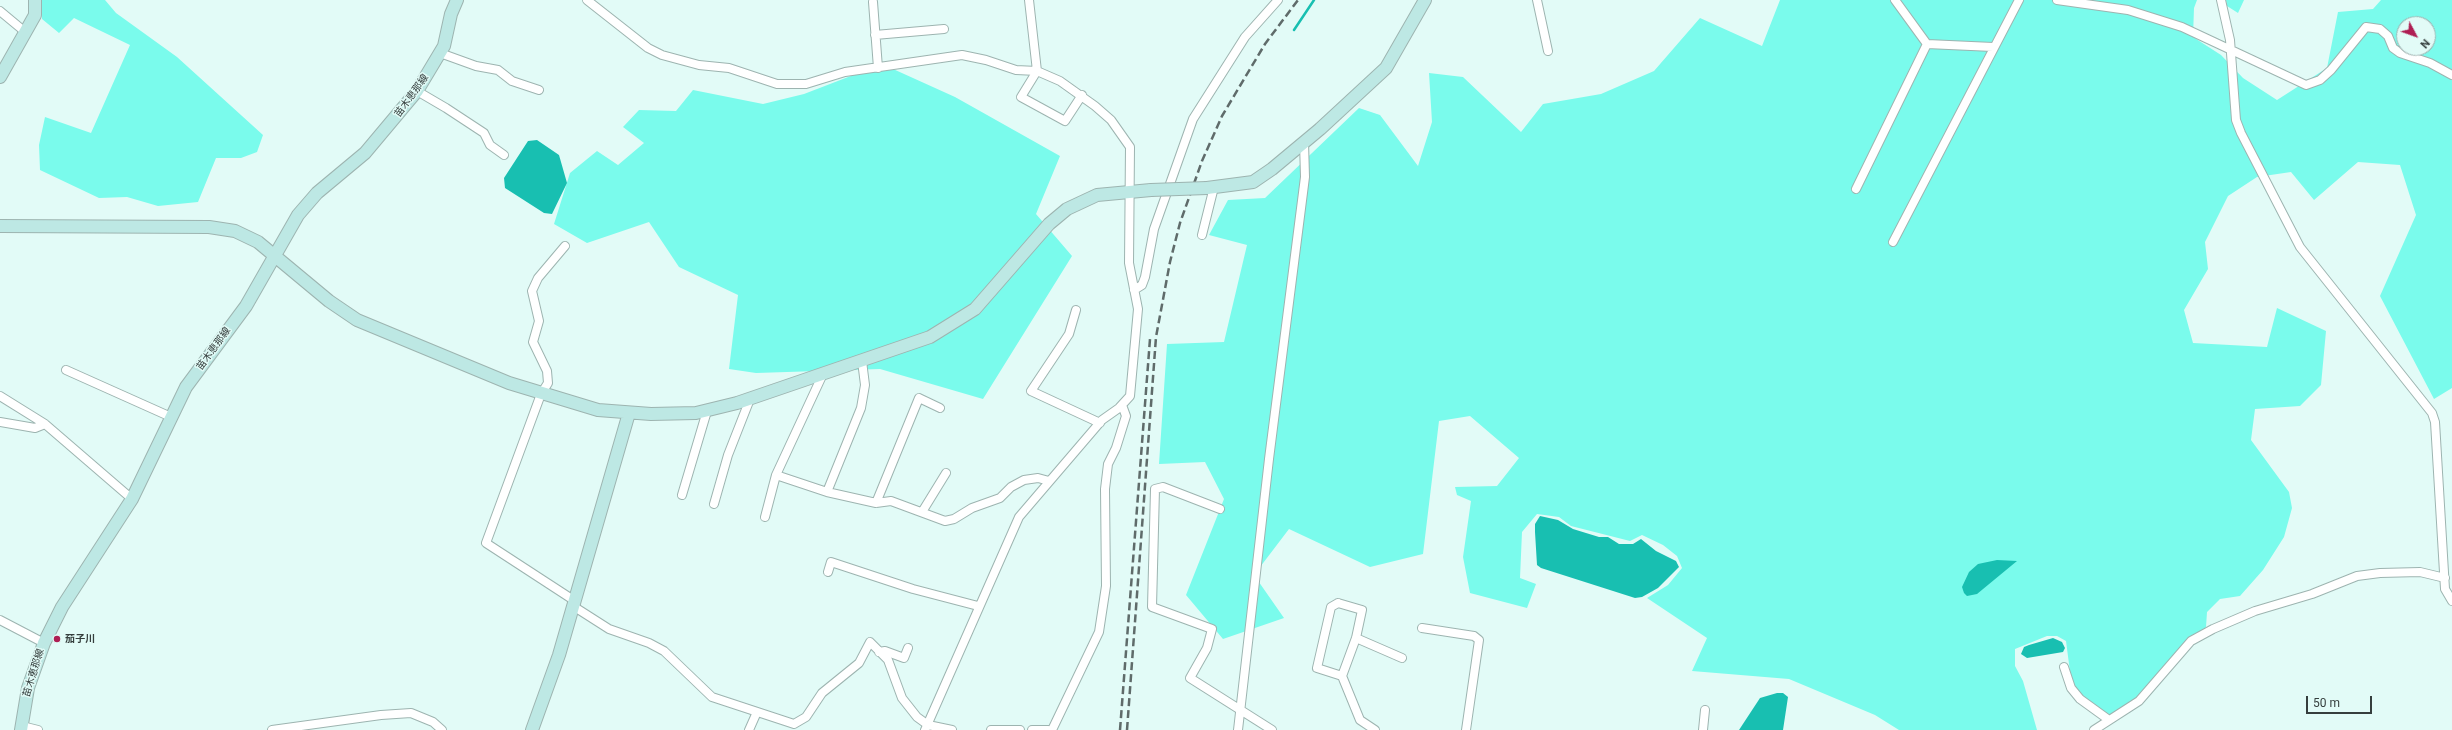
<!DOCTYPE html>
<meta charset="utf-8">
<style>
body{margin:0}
#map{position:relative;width:2452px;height:730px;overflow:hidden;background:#e2fbf7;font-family:Roboto,sans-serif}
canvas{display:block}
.north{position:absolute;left:2396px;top:16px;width:40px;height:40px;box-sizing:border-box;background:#e2fbf7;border:1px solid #9dafad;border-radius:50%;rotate:131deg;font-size:11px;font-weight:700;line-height:16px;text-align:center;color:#353e3d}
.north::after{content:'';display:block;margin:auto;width:14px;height:18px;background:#ae1e53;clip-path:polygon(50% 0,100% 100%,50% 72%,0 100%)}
.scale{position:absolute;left:2306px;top:696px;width:66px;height:18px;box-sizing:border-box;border:2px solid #353e3d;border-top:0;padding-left:5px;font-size:12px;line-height:14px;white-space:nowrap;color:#353e3d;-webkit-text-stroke:3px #e2fbf7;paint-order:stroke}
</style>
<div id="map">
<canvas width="2452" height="730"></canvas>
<div class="north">N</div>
<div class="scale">50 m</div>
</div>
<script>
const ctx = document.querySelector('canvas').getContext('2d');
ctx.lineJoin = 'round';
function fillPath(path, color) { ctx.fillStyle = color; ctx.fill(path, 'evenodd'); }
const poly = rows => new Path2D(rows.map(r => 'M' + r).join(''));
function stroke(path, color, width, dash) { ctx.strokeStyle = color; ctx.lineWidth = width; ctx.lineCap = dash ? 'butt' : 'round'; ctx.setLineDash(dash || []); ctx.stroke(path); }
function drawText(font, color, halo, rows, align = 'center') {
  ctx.font = font + ' Roboto,"Noto Sans JP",sans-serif'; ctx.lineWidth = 3; ctx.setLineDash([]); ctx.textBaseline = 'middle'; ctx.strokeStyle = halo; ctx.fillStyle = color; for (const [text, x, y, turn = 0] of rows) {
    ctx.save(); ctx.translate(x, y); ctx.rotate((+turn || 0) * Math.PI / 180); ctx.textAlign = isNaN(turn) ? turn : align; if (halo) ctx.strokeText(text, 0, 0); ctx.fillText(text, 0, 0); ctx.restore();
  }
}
const green = poly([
 [42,0,105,0,116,13,177,57,263,135,257,152,241,158,216,158,198,202,158,206,127,197,99,198,40,170,39,145,45,117,91,133,130,45,74,18,59,33,42,19],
 [1780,0,2197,0,2194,8,2193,37,2221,55,2243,78,2277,100,2327,68,2338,12,2373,9,2381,0,2452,0,2452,388,2434,399,2380,296,2416,215,2400,165,2358,162,2314,200,2291,172,2257,177,2228,196,2205,242,2208,269,2184,310,2193,343,2267,347,2277,308,2326,331,2321,385,2300,406,2255,409,2251,440,2289,492,2292,508,2284,537,2263,570,2240,596,2220,599,2207,612,2206,627,2165,665,2138,699,2109,718,2095,710,2072,687,2066,641,2057,636,2047,636,2015,649,2015,666,2023,681,2037,730,1899,730,1875,715,1789,679,1692,671,1707,638,1647,598,1668,585,1682,568,1677,556,1663,545,1642,535,1630,541,1571,526,1559,517,1537,514,1522,532,1520,578,1536,584,1527,608,1470,593,1463,557,1471,501,1457,495,1455,487,1497,486,1519,458,1470,416,1439,421,1423,554,1370,567,1289,529,1254,575,1284,618,1223,639,1186,595,1224,499,1205,462,1159,464,1167,344,1224,342,1247,245,1209,235,1228,200,1265,198,1359,108,1380,115,1418,166,1432,122,1429,73,1463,77,1521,132,1543,104,1601,94,1654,71,1700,18,1762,46],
 [2404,24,2428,24,2428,48,2404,48],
 [2226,0,2244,0,2238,13,2227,6],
 [882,64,955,97,1060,156,1036,214,1072,256,983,399,880,369,756,373,729,369,738,295,679,267,649,222,587,243,554,224,570,173,597,151,618,165,644,143,623,127,639,110,676,111,693,90,763,104,804,94]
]);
const water = poly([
 [537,140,559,155,567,183,552,214,544,213,505,188,504,178,528,141],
 [1540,516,1558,520,1573,529,1599,537,1608,537,1619,544,1633,544,1641,539,1656,551,1676,561,1679,567,1658,588,1642,597,1635,598,1541,568,1537,565,1535,532,1535,524],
 [1997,560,2017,561,1977,594,1967,596,1964,593,1962,587,1969,572,1978,564],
 [2053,638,2062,642,2065,648,2063,652,2027,658,2021,654,2024,647,2029,645],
 [1777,693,1783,693,1788,697,1783,730,1739,730,1760,698]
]);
const stream = poly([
 [1294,30,1314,0]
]);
const street = poly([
 [587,0,648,48,662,55,699,65,729,68,777,84,806,84,845,72,962,55,986,60,1016,70,1037,71,1060,81,1095,106,1111,120,1130,147,1129,263,1138,309,1130,396,1119,408,1102,420,1019,517,925,730],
 [1029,0,1037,71,1021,97,1065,121,1082,95],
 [1537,0,1548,51],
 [1895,0,1927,44,1993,47],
 [2057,0,2128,10,2182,27,2306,85,2320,80,2331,70,2366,27,2380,29,2388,36,2393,48,2400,53,2430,63,2452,75],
 [2221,0,2230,40,2236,120,2241,133,2300,247,2432,413,2435,422,2445,589,2452,601],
 [873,2,878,68],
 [0,11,24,31],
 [875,35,944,29],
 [440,53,476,66,498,70,512,81,539,90],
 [417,91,446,108,484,133,490,145,504,155],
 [1856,189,1927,44],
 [1202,235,1214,187],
 [1893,242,2019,0],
 [565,246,538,278,532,291,539,321,533,342,547,371,548,383,541,394,486,543,575,601],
 [1134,290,1142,285,1145,277,1154,229,1193,119,1245,37,1278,0],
 [1076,310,1069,334,1031,391,1100,423],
 [66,370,171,417],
 [822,376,776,475,827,492,876,503,891,501,945,521,954,519,972,508,1000,498,1011,487,1024,480,1038,478,1049,481],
 [0,396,45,424,132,499],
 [0,422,35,428,45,424],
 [827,492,861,408,865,385,862,361],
 [682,495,707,411],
 [876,503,919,398,940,408],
 [714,504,728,455,750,399],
 [1220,509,1163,487,1155,489,1152,607,1212,629,1207,648,1190,678,1272,730],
 [922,512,946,473],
 [765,517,776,475],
 [828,572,831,562,913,589,978,606],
 [1338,603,1362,610,1356,638,1342,676,1317,668,1331,607,1338,603],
 [573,606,609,629,649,643,664,651,712,697,794,724,806,717,822,693,859,663,870,642,888,660,902,698,917,717,928,725,952,730],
 [0,620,44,643],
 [1422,628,1474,636,1479,640,1466,730],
 [1356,638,1402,658],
 [879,652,885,651,904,658,908,648],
 [2064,667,2071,688,2080,699,2109,720],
 [1342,676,1360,720,1375,730],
 [22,726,38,730],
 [272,730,381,715,411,713,433,722,442,730],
 [749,730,757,712],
 [991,730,1020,730],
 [1032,730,1048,730],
 [1052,730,1099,632,1106,586,1105,489,1108,464,1116,448,1126,416,1122,405],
 [1238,730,1269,459,1305,177,1304,142],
 [1703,730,1705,710],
 [2094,730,2139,701,2191,641,2213,629,2255,611,2312,594,2357,576,2380,573,2420,572,2445,578]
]);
const secondary = poly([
 [0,77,35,15,35,0],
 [1207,188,1253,182,1272,169,1320,129,1386,68,1425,0],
 [0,226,209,227,235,231,258,242,329,301,357,320,509,383,598,410,651,414,696,413,737,403,930,337,975,309,1049,224,1067,209,1097,195,1151,190],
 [21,730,28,688,44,643,62,607,132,499,186,387,246,306,298,215,317,193,365,153,417,91,444,46,451,14,457,0],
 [532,730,559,655,629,413]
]);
const rail = poly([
 [1120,730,1150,339],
 [1127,730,1156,337,1170,262,1180,223,1202,161,1222,116,1265,44,1298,0]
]);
const secondaryBridge = poly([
 [1151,190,1207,188]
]);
const markers = [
 [57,639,4,"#ae1e53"]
];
const streetNames = [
 ["苗木恵那線",412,96,-54],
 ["苗木恵那線",214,349,-54],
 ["苗木恵那線",34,673,-73]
];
const poiNames = [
 ["茄子川",65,639]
];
fillPath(green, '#7afbec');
fillPath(water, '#18bfb1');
stroke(stream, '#18bfb1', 2.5);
stroke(street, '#9db4b0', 10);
stroke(secondary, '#9db4b0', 14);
stroke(street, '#fff', 8);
stroke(secondary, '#bde8e4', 12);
stroke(rail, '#5f6b6a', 2.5, [8, 4]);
stroke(secondaryBridge, '#9db4b0', 14, []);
stroke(secondaryBridge, '#bde8e4', 12);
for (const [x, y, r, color] of markers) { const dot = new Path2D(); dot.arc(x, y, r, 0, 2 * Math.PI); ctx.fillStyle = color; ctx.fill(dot); stroke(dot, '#e2fbf7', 1.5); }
drawText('10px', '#353e3d', '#e2fbf7', streetNames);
drawText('bold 10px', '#353e3d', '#e2fbf7', poiNames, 'left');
</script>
